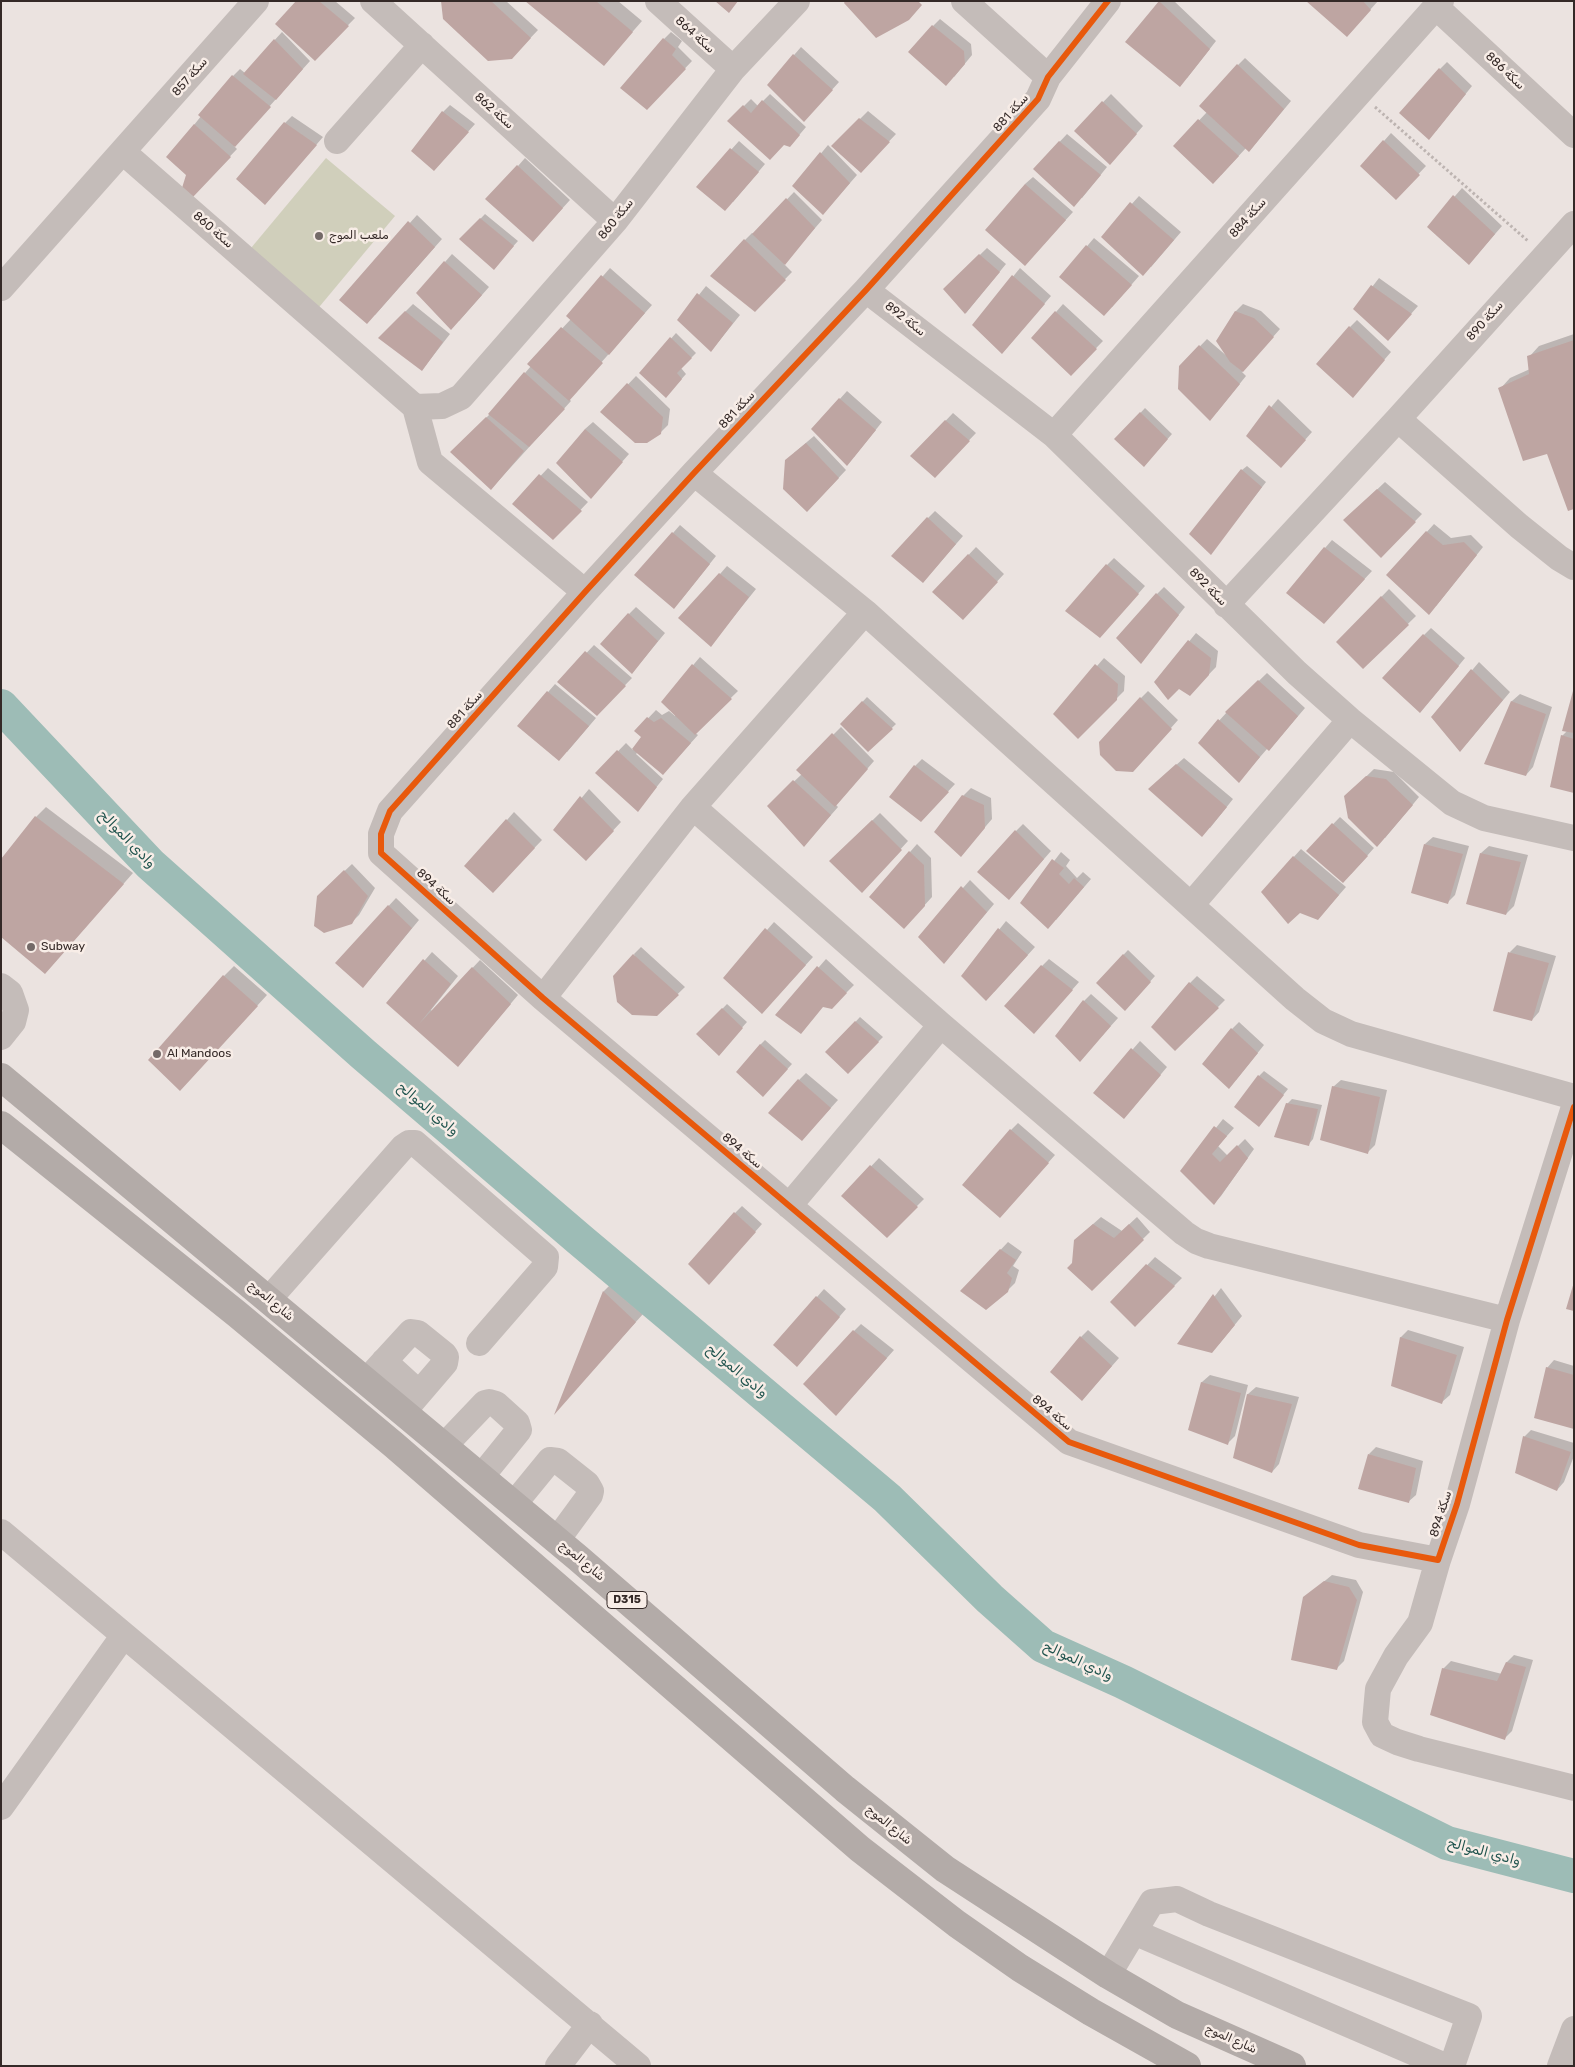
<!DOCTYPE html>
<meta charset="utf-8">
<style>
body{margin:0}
#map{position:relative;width:1575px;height:2067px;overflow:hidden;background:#ebe3e0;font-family:Rubik,sans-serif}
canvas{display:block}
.frame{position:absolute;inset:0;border:2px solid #342927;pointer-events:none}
</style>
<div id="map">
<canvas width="1575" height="2067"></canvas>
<div class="frame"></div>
</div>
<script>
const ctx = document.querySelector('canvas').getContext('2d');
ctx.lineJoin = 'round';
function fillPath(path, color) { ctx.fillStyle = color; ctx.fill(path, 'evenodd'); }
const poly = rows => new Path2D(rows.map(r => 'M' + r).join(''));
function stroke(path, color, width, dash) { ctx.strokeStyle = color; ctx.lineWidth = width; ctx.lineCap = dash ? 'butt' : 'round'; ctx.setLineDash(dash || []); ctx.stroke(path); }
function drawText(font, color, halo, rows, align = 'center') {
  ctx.font = font + ' Rubik,"Noto Sans Arabic",sans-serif'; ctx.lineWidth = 5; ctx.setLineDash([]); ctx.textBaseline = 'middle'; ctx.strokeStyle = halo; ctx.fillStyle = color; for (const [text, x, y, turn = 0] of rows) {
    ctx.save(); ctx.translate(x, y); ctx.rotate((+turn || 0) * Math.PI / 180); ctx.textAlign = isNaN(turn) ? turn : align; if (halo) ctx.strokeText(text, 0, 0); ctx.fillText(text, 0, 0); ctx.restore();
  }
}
const green = poly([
 [326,158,395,216,310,318,241,260]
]);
const shadow = poly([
 [297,1,335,1,355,18,315,59],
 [442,1,506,1,538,30,520,49],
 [527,1,618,1,642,21,613,54],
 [1161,1,1174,1,1216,41,1187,78,1127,42],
 [1308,1,1378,1,1354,28],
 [940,19,971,44,972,55,954,77,933,26],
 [282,32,310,61,234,146,237,149,193,195,188,175,194,125,233,76,240,69,245,73],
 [671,32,682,41,678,47,692,61,654,101,664,39],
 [801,47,839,82,811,113,769,84],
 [1245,58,1291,101,1256,143,1249,151,1246,148,1221,175,1175,146,1207,112,1238,65],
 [1447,62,1472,86,1436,131,1440,69],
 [770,94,806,127,790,146,729,121,751,99,758,106],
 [1111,94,1143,126,1117,156,1075,131],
 [450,105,475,124,441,162,443,112],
 [868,111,896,134,861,171,833,146],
 [292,116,323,137,272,196,285,123],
 [1391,133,1426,166,1396,198,1362,166],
 [1067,134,1107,167,1082,198,1034,169],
 [739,141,765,164,733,202,698,187],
 [828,145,857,175,830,206,794,186],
 [525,158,570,200,540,233,518,166],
 [1033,177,1073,212,1032,257,1025,184],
 [1462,188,1502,226,1476,256,1429,226],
 [794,192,822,220,784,264,792,272,755,310,712,276,745,240,752,233,754,234],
 [1139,196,1181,232,1151,267,1103,236],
 [485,214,518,241,498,263,461,239],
 [417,215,442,239,375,315,341,300],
 [1094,238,1139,276,1112,307,1061,277],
 [987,248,1006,264,966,313,945,289],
 [452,254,489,287,459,321,445,262],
 [610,268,652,305,569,399,571,401,491,489,452,452,490,414,531,366,529,364,571,319,568,316],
 [1020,268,1051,296,1009,345,974,325],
 [1379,278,1418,306,1395,332,1355,309],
 [706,286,740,315,711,351,679,320],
 [413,304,450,334,422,370,379,338],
 [1063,304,1103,341,1071,374,1056,312],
 [1243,304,1261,311,1280,329,1242,372,1246,376,1217,412,1180,367,1207,339,1228,357,1218,341,1236,311],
 [1357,320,1391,352,1360,388,1350,327],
 [676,333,696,353,681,368,686,374,670,392,641,373],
 [1574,334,1574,508,1548,452,1500,389,1510,378,1530,369,1529,357,1539,346],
 [636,376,670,409,668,425,660,433,602,412],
 [847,391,882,422,854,457,813,429],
 [1278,399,1312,432,1288,459,1247,436],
 [1145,408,1172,434,1148,461,1116,439],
 [953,413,976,433,935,476,912,456],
 [593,422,629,454,598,489,585,429],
 [814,436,846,470,815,503,794,453],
 [1247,466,1266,482,1215,548,1242,470],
 [548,468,588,502,553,539,514,504],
 [1385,482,1422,514,1388,549,1345,520],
 [935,511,963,536,930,574,928,518],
 [1434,524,1451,538,1471,535,1483,547,1436,606,1388,575],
 [680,525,716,556,681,600,673,533],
 [1332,540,1372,571,1331,615,1325,548],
 [976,547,1004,574,963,618,934,592],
 [1114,558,1145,586,1108,628,1107,565],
 [727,566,756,589,711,645,720,574],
 [1164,587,1185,607,1141,662,1157,594],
 [1389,589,1416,616,1363,668,1338,642],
 [636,607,665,633,632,673,629,614],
 [1431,628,1465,658,1427,704,1424,635],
 [1196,633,1218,651,1216,667,1190,694,1179,687,1156,682],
 [594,645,632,678,597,714,559,682],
 [700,657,738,691,695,733,698,735,663,774,638,752,636,754,663,779,638,810,597,773,626,743,633,750,643,737,636,731,656,710,662,715,669,711,675,716,676,714,662,702],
 [1104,658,1125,676,1124,691,1078,737,1055,714],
 [1479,662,1510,692,1467,743,1433,717],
 [1267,673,1305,708,1276,742,1267,749,1239,781,1199,743,1227,712],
 [555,684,596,718,567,752,519,726],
 [1148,691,1178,720,1140,763,1141,698],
 [1574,693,1574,792,1562,736,1567,731],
 [1520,694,1552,707,1533,767,1526,775,1486,764,1512,701],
 [867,697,896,724,868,751,842,724],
 [841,727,874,761,836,805,838,807,811,838,768,806,802,774,798,770],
 [1184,758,1233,799,1210,828,1157,782],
 [922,759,955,784,928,813,915,766],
 [1374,769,1394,772,1419,797,1385,838,1346,796],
 [971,788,991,798,992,819,968,847,963,796],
 [589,789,621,822,593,852,555,830],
 [46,807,133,873,45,973,36,817],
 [514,812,542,840,501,883,507,820],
 [880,813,908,841,869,884,831,861],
 [1340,817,1374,848,1351,874,1307,851],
 [1023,824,1051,851,1016,891,1016,831],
 [1433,837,1469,846,1455,895,1448,902,1425,844],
 [917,844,931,858,932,897,911,920,910,852],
 [1489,846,1528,855,1514,906,1506,914,1481,853],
 [1301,849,1346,887,1325,911,1262,892],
 [1061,852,1070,860,1066,866,1077,878,1083,872,1091,879,1056,920,1022,903],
 [352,864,375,888,359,915,351,923,318,896],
 [970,880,994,904,951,955,920,937],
 [396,898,419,920,370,979,337,962],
 [1006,921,1035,947,994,992,963,975],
 [774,922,813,957,769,1005,725,978],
 [1517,945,1556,956,1539,1012,1532,1020,1510,952],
 [641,947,685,987,656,1015,634,954],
 [1128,950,1155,976,1130,1004,1097,983],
 [432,952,458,976,431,1010,432,1011,480,960,518,995,465,1058,388,1003],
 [826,959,854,985,831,1008,824,1006,777,1015],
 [1049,959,1079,982,1041,1025,1042,966],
 [234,966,267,995,190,1079,224,976],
 [1197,976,1225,1000,1175,1050,1190,983],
 [1091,994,1118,1018,1080,1060,1084,1001],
 [727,1004,747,1022,723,1049,698,1034],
 [860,1017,883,1037,848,1072,827,1052],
 [1239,1022,1264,1045,1236,1080,1232,1029],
 [765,1040,792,1064,768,1090,760,1045],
 [1140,1041,1167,1067,1131,1110,1095,1093],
 [1264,1071,1288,1089,1263,1120,1259,1076],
 [806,1073,838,1100,809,1132,799,1080],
 [1341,1080,1387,1090,1375,1145,1368,1152,1333,1087],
 [1292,1099,1322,1105,1313,1139,1309,1144,1287,1104],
 [1223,1119,1234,1128,1218,1146,1228,1156,1245,1139,1254,1149,1221,1196,1214,1203,1182,1171],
 [1018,1123,1055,1155,1007,1209,1011,1130],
 [879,1158,924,1199,887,1236,843,1196],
 [742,1206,762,1224,716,1276,735,1213],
 [1101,1217,1122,1231,1137,1217,1150,1232,1092,1289,1073,1264,1083,1233],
 [1008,1242,1022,1252,1013,1266,1019,1270,1015,1283,1007,1291,962,1291],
 [1155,1257,1182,1278,1135,1325,1112,1302],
 [611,1284,643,1314,557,1410,604,1291],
 [1221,1288,1242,1316,1219,1344,1179,1343],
 [824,1289,846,1309,804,1358,775,1345],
 [861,1324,894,1350,836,1415,854,1331],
 [1088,1330,1119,1358,1089,1392,1081,1337],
 [1408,1330,1464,1347,1450,1395,1442,1402,1393,1385,1401,1337],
 [1554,1360,1574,1366,1574,1428,1547,1368],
 [1210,1375,1248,1385,1235,1436,1227,1444,1189,1429,1202,1382],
 [1256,1387,1299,1397,1279,1464,1272,1472,1235,1457,1248,1394],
 [1531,1430,1574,1443,1574,1456,1564,1482,1557,1490,1524,1437],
 [1376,1447,1423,1461,1416,1495,1408,1502,1369,1454],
 [1332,1575,1356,1580,1363,1592,1344,1661,1337,1668,1304,1598],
 [1514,1655,1533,1660,1512,1731,1504,1739,1443,1669,1451,1661,1502,1674,1507,1662]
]);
const river = poly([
 [1,706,150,864,363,1054,579,1239,887,1498,990,1599,1043,1646,1123,1682,1447,1843,1574,1876]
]);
const building = poly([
 [296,1,319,1,349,26,315,61,275,24],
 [441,1,491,1,531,38,512,59,488,61,443,19],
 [525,1,596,1,633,32,604,66],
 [715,1,738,1,729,13],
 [845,1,918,1,922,5,909,20,876,38,844,3],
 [1159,1,1210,49,1180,87,1125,42],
 [1306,1,1363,1,1371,10,1347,37],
 [932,25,964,51,965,64,946,86,908,52],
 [663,38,676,49,672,55,686,69,647,110,620,88],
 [274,39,303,69,276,100,243,74],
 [793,54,833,90,804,122,767,85],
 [1237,64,1284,109,1249,152,1199,106],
 [1439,68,1466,94,1429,140,1399,113],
 [232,75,271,107,235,147,198,115],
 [762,100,800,135,790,147,784,145,770,160,727,121,743,105,751,113],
 [1102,101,1137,134,1110,165,1074,131],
 [442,111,469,132,434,171,411,151],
 [859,118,890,142,861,173,831,146],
 [1198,119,1239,156,1213,184,1173,146],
 [284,122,317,145,265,205,236,179],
 [194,124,231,157,193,197,182,188,186,175,166,157],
 [1383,140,1420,175,1396,200,1360,166],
 [1059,141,1101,175,1074,207,1033,169],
 [730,148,759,172,725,211,696,187],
 [820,152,850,183,823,215,792,186],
 [517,165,563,208,533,242,485,199],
 [1025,184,1066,220,1025,266,985,230],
 [1453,195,1495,234,1469,265,1427,227],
 [786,198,815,228,785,265,752,234],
 [1130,202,1174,240,1143,276,1101,237],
 [480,218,514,246,494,270,459,239],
 [408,221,435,247,367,324,339,300],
 [744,239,786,280,755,312,710,276],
 [1086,245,1132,285,1104,316,1059,277],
 [979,254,1000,272,965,314,943,289],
 [444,261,482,295,451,330,416,293],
 [601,275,645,313,609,355,566,316],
 [1012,275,1045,304,1002,354,972,325],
 [1371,285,1412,314,1388,341,1353,309],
 [697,293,733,323,711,352,677,320],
 [405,311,443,342,422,371,378,338],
 [1055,311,1097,349,1071,376,1031,338],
 [1235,311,1254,318,1274,337,1243,372,1230,362,1216,341],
 [1349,326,1385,360,1353,398,1316,364],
 [561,327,603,363,569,401,527,364],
 [670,337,692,358,677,373,682,379,666,398,639,373],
 [1574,340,1574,509,1568,511,1547,454,1523,461,1498,388,1529,374,1527,356],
 [1199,345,1240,384,1210,421,1178,389,1179,366],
 [524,372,565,409,529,447,488,414],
 [627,383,663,417,661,434,647,443,635,443,600,412],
 [839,398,876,430,847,466,811,429],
 [1269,405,1306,440,1281,468,1246,436],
 [1140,412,1168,439,1144,467,1114,439],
 [486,417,524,451,491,490,450,452],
 [945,420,970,441,935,478,910,456],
 [585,429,623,462,591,499,556,463],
 [806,443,839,478,807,512,783,489,785,460],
 [1241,469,1262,487,1211,555,1189,534],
 [539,474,582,511,553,540,512,504],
 [1377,489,1416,522,1381,558,1343,520],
 [927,517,956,544,923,583,891,556],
 [1426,531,1443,545,1464,542,1477,555,1429,615,1386,575],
 [672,532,710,564,674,609,634,575],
 [1324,547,1365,579,1324,624,1286,593],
 [968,554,998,582,963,620,932,592],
 [1106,564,1139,594,1100,638,1065,611],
 [719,573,749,597,711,647,678,618],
 [1156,593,1179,615,1141,664,1116,638],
 [1381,596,1409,625,1363,669,1336,642],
 [628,613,658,641,632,674,600,644],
 [1423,634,1459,666,1420,713,1382,678],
 [1188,640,1211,658,1209,675,1190,696,1179,689,1168,700,1154,682],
 [585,651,626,686,597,716,557,682],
 [692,664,732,699,695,735,661,702],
 [1095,664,1118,684,1117,700,1078,739,1053,714],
 [1471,669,1503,700,1460,752,1431,717],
 [1258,680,1298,716,1269,751,1225,712],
 [547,691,589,726,559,761,517,726],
 [1573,691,1574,691,1574,733,1562,731],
 [1140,697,1172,729,1133,772,1116,771,1100,755,1099,742],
 [862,701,893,729,868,752,840,724],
 [1511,701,1546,714,1526,776,1484,764],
 [647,717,654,722,661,718,691,743,663,775,632,749,641,737,634,731],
 [1218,719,1260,757,1239,783,1198,743],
 [832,733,868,769,835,807,796,770],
 [1561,735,1574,739,1574,793,1550,787],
 [617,750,657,787,638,812,595,773],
 [1176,764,1227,807,1202,837,1148,789],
 [914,765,949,792,921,822,889,797],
 [1366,776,1386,779,1413,805,1377,847,1348,818,1344,796],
 [793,780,831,815,804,847,767,806],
 [962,795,984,805,985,828,961,857,934,832],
 [580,796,614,831,586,861,553,830],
 [35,816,124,884,45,974,1,937,1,859],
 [506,819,535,848,493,893,464,866],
 [872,820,902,850,862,893,829,861],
 [1332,823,1368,856,1343,883,1306,851],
 [1015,830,1044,859,1009,900,977,872],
 [1424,844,1463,854,1448,904,1411,893],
 [909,851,924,865,925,906,904,929,869,897],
 [1480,853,1521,862,1506,915,1466,904],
 [1293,856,1339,895,1318,920,1300,913,1288,924,1261,892],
 [1052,859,1064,868,1059,874,1069,884,1074,878,1084,887,1048,929,1020,903],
 [344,870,368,896,352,924,324,933,314,926,317,896],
 [961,886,987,912,944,964,918,937],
 [388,905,412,928,363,988,335,963],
 [765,928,806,965,762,1014,723,978],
 [998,928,1028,955,986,1001,961,976],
 [1508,952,1549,963,1532,1021,1493,1011],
 [633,954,679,995,657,1016,632,1015,617,1002,613,976],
 [1123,954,1151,982,1125,1011,1096,983],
 [423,959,451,984,419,1024,472,967,511,1004,458,1067,386,1003],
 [1041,965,1073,990,1034,1034,1004,1006],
 [817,966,847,993,832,1009,823,1007,801,1034,775,1015],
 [223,975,258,1006,180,1091,148,1060],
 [1189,982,1219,1008,1175,1051,1151,1027],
 [1083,1000,1111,1026,1080,1062,1055,1036],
 [722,1008,743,1028,719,1056,696,1034],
 [855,1021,879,1042,848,1074,825,1052],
 [1231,1028,1258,1053,1229,1089,1202,1064],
 [760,1044,788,1069,763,1097,736,1072],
 [1131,1048,1161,1075,1124,1119,1093,1093],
 [1258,1075,1284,1095,1259,1127,1234,1107],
 [798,1079,831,1108,802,1141,768,1113],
 [1332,1086,1380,1097,1368,1154,1320,1140],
 [1286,1103,1318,1109,1309,1146,1274,1137],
 [1214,1126,1227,1136,1212,1154,1220,1162,1237,1145,1248,1158,1214,1205,1180,1171],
 [1010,1129,1049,1163,1000,1218,962,1185],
 [870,1165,918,1207,887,1238,841,1196],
 [734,1212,756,1232,709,1285,688,1264],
 [1093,1224,1114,1238,1129,1224,1144,1240,1092,1291,1067,1268,1072,1263,1074,1240],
 [1000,1249,1016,1260,1007,1273,1012,1278,1008,1292,986,1310,960,1291],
 [1146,1264,1175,1286,1135,1327,1110,1302],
 [1574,1282,1574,1311,1566,1309],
 [603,1291,636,1322,554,1415],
 [1213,1294,1235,1325,1212,1353,1177,1344],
 [816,1296,840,1317,797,1367,773,1345],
 [853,1330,887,1358,836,1416,803,1384],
 [1080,1336,1112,1366,1082,1401,1050,1372],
 [1400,1337,1457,1355,1442,1404,1391,1386],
 [1546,1367,1574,1375,1574,1429,1534,1418],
 [1201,1382,1241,1393,1228,1445,1188,1430],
 [1247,1394,1292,1404,1272,1473,1233,1458],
 [1523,1436,1571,1452,1557,1491,1515,1473],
 [1368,1454,1416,1468,1409,1503,1358,1489],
 [1324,1581,1349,1587,1357,1600,1337,1670,1291,1660,1303,1597],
 [1506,1662,1526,1667,1505,1740,1430,1715,1442,1668,1497,1681]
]);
const path = poly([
 [1375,107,1528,241]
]);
const minor = poly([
 [373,1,615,221],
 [658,1,733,69],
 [964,1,1048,77],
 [1108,1,1048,77,1038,99,866,290,694,473,585,592,390,811,381,834,381,853,543,998,1069,1442,1359,1545,1438,1560,1457,1504,1507,1320,1574,1107],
 [1436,7,1574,135],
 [337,141,422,45],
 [123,152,415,407,430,462,585,592],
 [1,288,256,1],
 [866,290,1054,435,1297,673,1350,720,1452,803,1484,818,1574,838],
 [415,407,442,406,461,397,615,221,733,69,797,1],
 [1398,419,1519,526,1559,558,1574,567],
 [1054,435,1441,1],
 [694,473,865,612,1295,999,1323,1021,1351,1034,1574,1097],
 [1226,605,1398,419,1574,224],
 [693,807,941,1025,1184,1233,1196,1241,1209,1246,1507,1320],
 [1191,905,1350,720],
 [1,986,10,993,16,1010,13,1022,1,1037],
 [543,998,693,807,865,612],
 [789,1206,941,1025],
 [269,1299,403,1147,409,1143,415,1143,546,1257,545,1267,479,1343],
 [384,1361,419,1393],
 [366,1381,411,1332,418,1333,444,1354,446,1357,445,1363,403,1412],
 [444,1446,485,1403,489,1402,496,1404,517,1423,519,1430,481,1477],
 [514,1504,550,1460,558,1461,587,1484,591,1491,590,1495,557,1540],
 [1,1532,638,2066],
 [1438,1560,1420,1623,1396,1656,1378,1689,1375,1722,1382,1735,1397,1742,1419,1749,1574,1788],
 [1,1807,124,1635],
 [1134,1932,1445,2066],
 [1108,1975,1152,1902,1177,1899,1209,1914,1469,2016,1452,2066],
 [558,2066,590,2024],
 [1560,2066,1574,2029]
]);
const major = poly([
 [1,1077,578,1558,845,1789,945,1869,1108,1975,1177,2015,1292,2066],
 [1,1125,237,1314,394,1445,860,1849,957,1924,1020,1968,1091,2012,1187,2066]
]);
const cycleway = poly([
 [1108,1,1048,77,1038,99,866,290,694,473,585,592,390,811,381,834,381,853,543,998,1069,1442,1359,1545,1438,1560,1457,1504,1507,1320,1574,1107]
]);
const markers = [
 [319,236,5,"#746a68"],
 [31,947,5,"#746a68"],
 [157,1054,5,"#746a68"]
];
const shields = [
 [627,1600,40]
];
const shieldNames = [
 ["D315",627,1600]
];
const streetNames = [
 ["سكة 864",695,35,42],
 ["سكة 886",1505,71,43],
 ["سكة 857",190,77,-49],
 ["سكة 862",494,111,42],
 ["سكة 881",1011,113,-48],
 ["سكة 884",1248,218,-48],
 ["سكة 860",616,219,-51],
 ["سكة 860",213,230,41],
 ["سكة 892",905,319,38],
 ["سكة 890",1485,321,-48],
 ["سكة 881",737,410,-47],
 ["سكة 892",1208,587,45],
 ["سكة 881",465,710,-48],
 ["سكة 894",436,887,42],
 ["سكة 894",742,1151,40],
 ["شارع الموج",271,1301,40],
 ["سكة 894",1052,1413,40],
 ["سكة 894",1441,1514,-73],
 ["شارع الموج",582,1561,40],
 ["شارع الموج",889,1825,39],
 ["شارع الموج",1231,2039,24]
];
const poiNames = [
 ["ملعب الموج",329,236],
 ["Subway",41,947],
 ["Al Mandoos",167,1054]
];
const waterNames = [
 ["وادي الموالح",127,839,46],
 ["وادي الموالح",428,1109,40],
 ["وادي الموالح",737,1371,40],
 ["وادي الموالح",1078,1661,25],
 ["وادي الموالح",1484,1852,15]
];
fillPath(green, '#d0cfbb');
fillPath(shadow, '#0003');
stroke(river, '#9dbcb6', 34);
fillPath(building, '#bea5a2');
stroke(path, '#bdb4b1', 3, [2.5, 2.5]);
stroke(minor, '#c4bcb9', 26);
stroke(major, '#b3aba8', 28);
stroke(cycleway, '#e8590c', 6);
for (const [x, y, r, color] of markers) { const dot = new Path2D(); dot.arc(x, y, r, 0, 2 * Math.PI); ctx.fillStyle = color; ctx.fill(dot); stroke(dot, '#f8ede7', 2); }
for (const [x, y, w] of shields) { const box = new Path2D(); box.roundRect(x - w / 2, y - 8.5, w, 17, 4); ctx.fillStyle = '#f8ede7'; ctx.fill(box); stroke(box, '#342927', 1); }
drawText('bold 11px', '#342927', null, shieldNames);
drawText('12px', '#342927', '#f8ede7', streetNames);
drawText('12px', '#342927', '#f8ede7', poiNames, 'left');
drawText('italic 14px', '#1f534d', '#f8ede7', waterNames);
</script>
